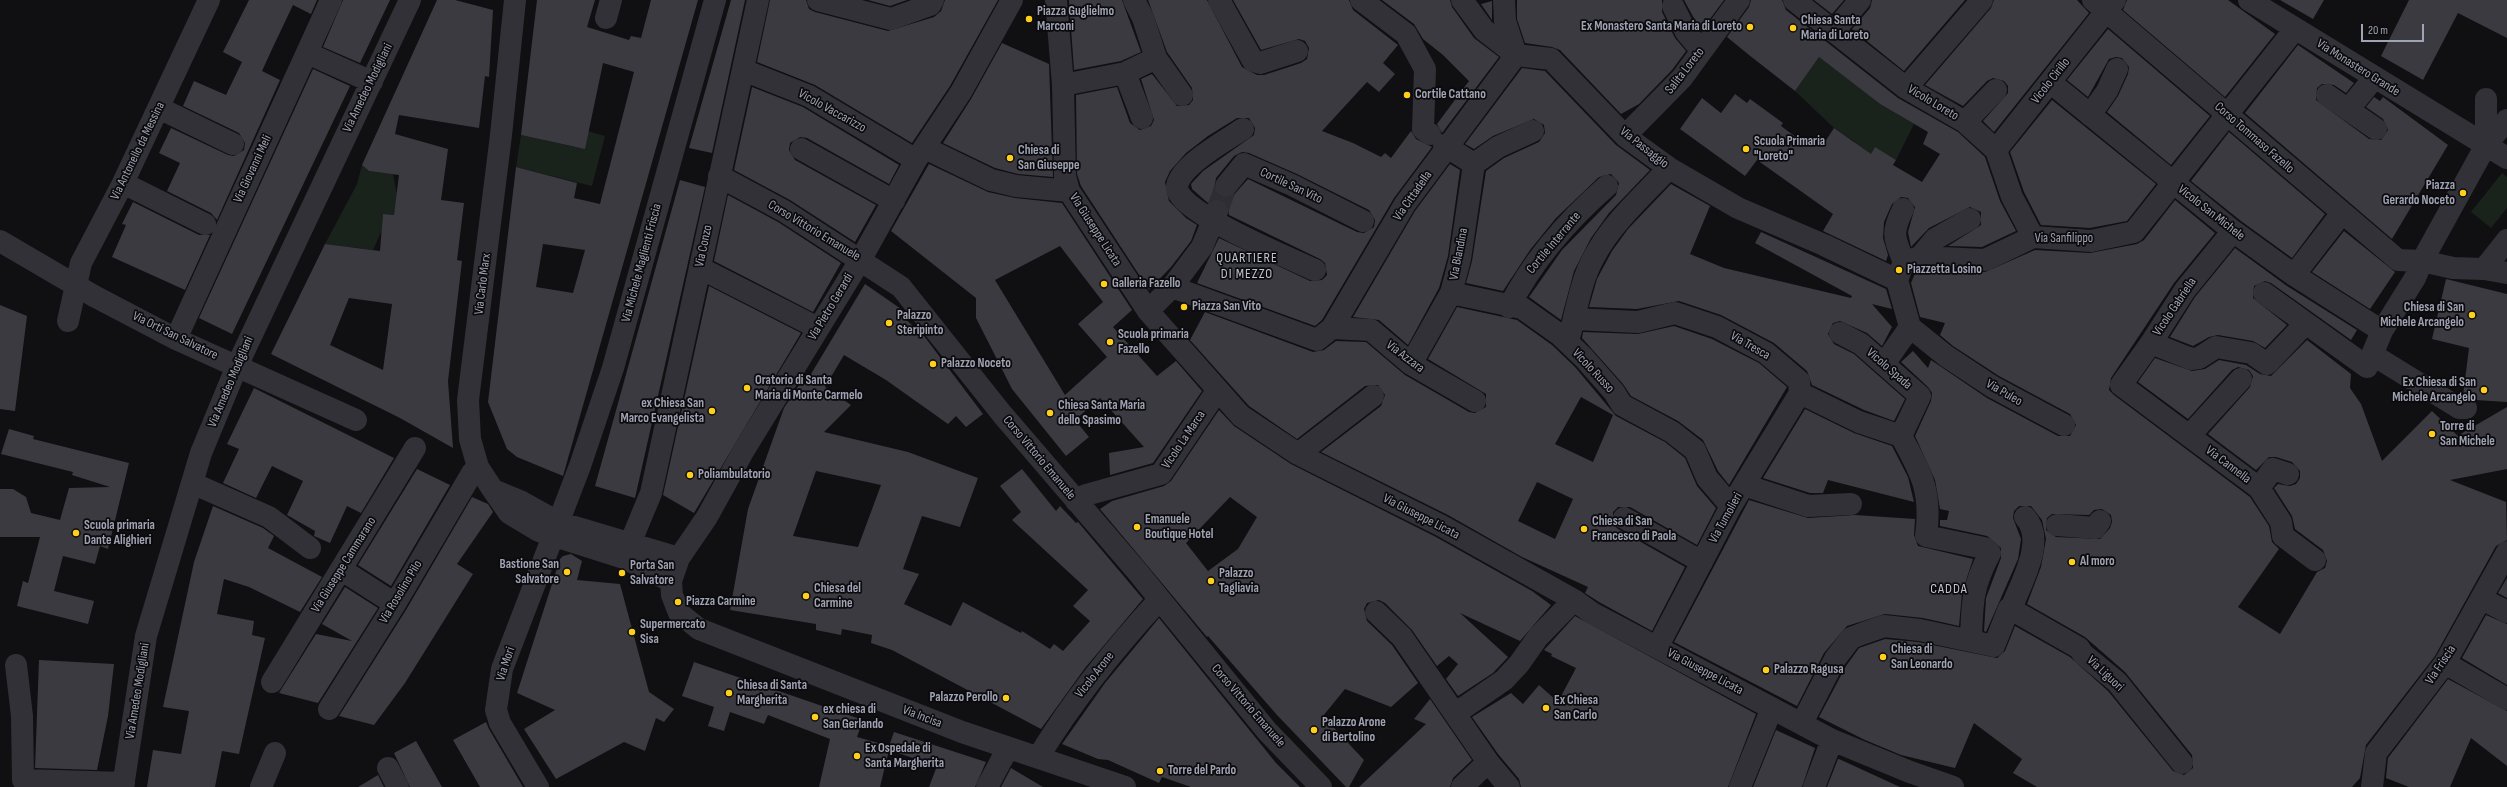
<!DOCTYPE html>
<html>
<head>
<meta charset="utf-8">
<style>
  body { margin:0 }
  #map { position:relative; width:2507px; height:787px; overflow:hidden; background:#101012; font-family:"Sofia Sans Condensed",sans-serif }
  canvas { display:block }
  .scale { position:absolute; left:2361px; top:24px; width:63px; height:18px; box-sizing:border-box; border:2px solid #a0a3b4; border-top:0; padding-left:5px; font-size:12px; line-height:14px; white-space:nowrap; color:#a0a3b4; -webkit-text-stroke:3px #0b0b0d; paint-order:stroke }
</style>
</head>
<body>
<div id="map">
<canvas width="2507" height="787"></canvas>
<div class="scale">20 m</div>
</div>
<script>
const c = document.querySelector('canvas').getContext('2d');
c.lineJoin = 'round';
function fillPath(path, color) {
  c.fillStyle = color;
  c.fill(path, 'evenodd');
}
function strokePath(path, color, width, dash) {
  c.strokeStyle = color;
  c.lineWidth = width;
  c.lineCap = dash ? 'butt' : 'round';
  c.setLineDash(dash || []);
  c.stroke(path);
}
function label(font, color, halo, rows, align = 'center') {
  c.font = font + ' "Sofia Sans Condensed",sans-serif';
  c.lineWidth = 3.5;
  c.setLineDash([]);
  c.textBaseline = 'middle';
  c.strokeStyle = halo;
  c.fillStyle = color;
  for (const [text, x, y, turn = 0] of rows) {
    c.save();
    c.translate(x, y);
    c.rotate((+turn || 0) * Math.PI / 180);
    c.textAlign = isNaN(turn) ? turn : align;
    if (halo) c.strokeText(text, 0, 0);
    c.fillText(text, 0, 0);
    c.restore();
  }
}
const green = new Path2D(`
  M1819,57L1880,104L1914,124L1896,160L1875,148L1861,171L1843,160L1855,142L1834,128L1795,91Z
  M584,130L605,136L592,186L516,167L521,135L575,147Z
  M362,165L369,171L393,174L397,195L394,215L383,214L382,230L373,250L325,244L357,184Z
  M2502,173L2507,177V208L2491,228L2471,212Z`);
const building = new Path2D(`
  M249,0H317L311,14L293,5L273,47L262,71L280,80L217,220L211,213L167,191L180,163L159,153L171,128L228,155L234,156L244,150L245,143L239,133L183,106L194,81L226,95L242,62L223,52Z
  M343,0H390L360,63L323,47Z
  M437,0H455L493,10L489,77L485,76L479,128L399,115L395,134L448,149L441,200L464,203L457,260L462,261L448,381L453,448L400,418L271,354L325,244L380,251L383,214L394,215L399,175L369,171L362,165ZM349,298L392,304L383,370L330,345Z
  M537,0H595L587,27L629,40L631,36L641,38L651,0H698L563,476L517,457L507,449L488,402L516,167L577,183L574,198L600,204L634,72L603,63L585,149L521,135ZM543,244L585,250L573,293L536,287Z
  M731,0H745L712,153L689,148Z
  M770,0H806L809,9L815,12L888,31L934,17L941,11L945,0H998L950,86L912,143L815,85L757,62Z
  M868,0H907L890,6Z
  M1069,0H1122L1141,52L1121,61L1074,70Z
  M1148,0H1207L1242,67L1257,75H1264L1301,63L1307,59L1309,48L1305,41L1299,39L1261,50L1233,0H1349L1353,10L1398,45L1383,63L1395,74L1379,92L1367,82L1322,131L1353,143L1381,157L1385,153L1391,158L1411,131L1416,139L1432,147L1394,198L1322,320L1315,326L1197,283L1219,238L1310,281L1322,280L1327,275L1325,263L1320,259L1229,215L1227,204L1222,200L1215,199L1208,203L1192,189L1191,184L1203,171L1254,135L1255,128L1249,118H1237L1208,136L1186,153L1170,171L1165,182L1169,201L1186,218L1197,225L1191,241L1171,267L1149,290L1081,186L1077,174L1076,95L1117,87L1130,123L1140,130L1151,126L1154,120L1141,79L1152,74L1177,106L1189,105L1193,100L1192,88L1167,52ZM1242,152L1249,153L1297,174L1369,210L1375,220L1374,227L1364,233L1357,232L1248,179L1231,198L1218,196L1214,190L1216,178L1234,156Z
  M1382,0H1450L1452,7L1474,38L1499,57L1442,133L1437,124L1469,81L1443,55L1423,39L1414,24Z
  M1517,0H1662V12L1675,38L1686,51L1672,70L1639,104L1621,114L1560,50L1552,47L1525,43L1517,19Z
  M1684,0H1724L1701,31Z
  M1751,0H1782L1786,10L1898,98L1958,132L1985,157L2000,201L2016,231L1982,247L1948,246L1981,225V212L1970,207L1929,228L1911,247L1908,232L1915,207L1908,198L1901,197L1892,204L1884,222L1883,238L1888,255L1886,261L1823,231L1833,214L1757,160L1745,176L1680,129L1702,98L1721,113L1735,94L1747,103L1750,99L1783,123L1781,126L1808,146L1814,138L1823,145L1834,128L1871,154L1875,147L1896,160L1893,165L1922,182L1940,154L1923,144L1928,132L1880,104L1819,57L1795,91L1749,55L1727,37L1749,7Z
  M1814,0H1844L1832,14Z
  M1872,0H1965L1904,71L1852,29L1870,8Z
  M1994,0H2077L2089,13L1994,132L1983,121L2008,93V86L2004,81L1993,78L1987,81L1963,106L1925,85L1991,8Z
  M2127,0H2228L2275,34L2225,97L2123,10Z
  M2280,0H2324L2313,19Z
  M2409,0H2507V38L2458,13L2423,80L2381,56Z
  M1492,1V20L1481,4Z
  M2108,29L2210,116L2171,165L2107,112L2118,96L2128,74L2129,67L2122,58L2116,57L2109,59L2088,97L2067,80Z
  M1002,43L1049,64L1053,177L1018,174L995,168L943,143L971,99Z
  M2298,45L2354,83L2346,93L2334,85L2322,84L2317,88L2316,100L2369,139L2381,140L2388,130L2383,119L2366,107L2374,97L2380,101L2383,97L2448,145L2392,239L2245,113Z
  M1522,68L1545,71L1616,145L1650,170L1609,213L1591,238L1574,271L1561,320L1529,297L1562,250L1616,195L1619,183L1611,174L1599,177L1556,218L1530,250L1503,291L1466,283L1472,261L1486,171L1504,158L1539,142L1545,133L1544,125L1534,119L1493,136L1474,149L1465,144Z
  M313,69L350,86L232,334L199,318Z
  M752,87L803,107L899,165L889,184L807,138L800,137L790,143L789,150L795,160L876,205L855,242L790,200L734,170Z
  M2052,100L2156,184L2127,221L2090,228L2041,225L2024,192L2010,152Z
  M2229,132L2325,214L2292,258L2241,221L2191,181Z
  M929,164L988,192L1015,198L1062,203L1132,310L1113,327L1157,376L1176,361L1202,391L1153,463L1110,475L1109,453L1144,447L1100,398L1075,420L1089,437L1066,456L1012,389L976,318V298L891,231ZM1060,246L1103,302L1078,324L1107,357L1065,395L995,280Z
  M1450,164L1460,170L1448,256L1439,288L1408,345L1379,320L1353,317L1415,211Z
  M680,180L705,187L635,498L595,486Z
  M1671,184L1710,206L1690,254L1724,268L1851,298L1852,296L1755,243L1761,232L1886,289L1892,309L1872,304L1892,327L1882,346L1867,333L1840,321L1833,323L1828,334L1834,344L1854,354L1905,399L1894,421L1864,410L1812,385L1807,371L1774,343L1721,315L1679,301L1637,309L1589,307L1597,279L1612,251L1628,229Z
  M728,195L778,222L841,263L813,312L714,261Z
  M2175,200L2215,233L2174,283L2111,378L2109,390L2114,395L2250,497L2269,526L2272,542L2279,549L2238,607L2280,634L2317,572L2325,568L2327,561L2323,550L2295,529L2292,516L2274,488L2278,484L2290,486L2296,484L2300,478V471L2292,462L2276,457H2269L2256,470L2208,434L2250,387L2253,376L2249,370L2238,367L2232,370L2188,419L2138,382L2155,358L2192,371L2205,369L2219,360L2246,365L2260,374L2271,376L2307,340L2351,374L2350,388L2361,404L2382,461L2432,411L2459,437V435L2507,407V469L2450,480L2506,502L2507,540L2496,546L2435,656L2366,745L2360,778L2352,787H2037L2013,773L2022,759L1974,723L1955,768L1901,755L1865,740L1819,717L1846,666L1859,648L1885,639L1918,642L1997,658L2005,651L2015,626L2070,657L2108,691L2173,771L2184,775L2193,768L2192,755L2125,672L2085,637L2027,604L2041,567L2046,539L2042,520L2031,506H2019L2014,511L2013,518L2021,539L2018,559L1986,632L1984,631L1986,598L2001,558V548L1987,536L1940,526V520H1947L1949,511L1940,509L1935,480L1915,436L1931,401L1932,393L1928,387L1901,362L1913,351L1928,368L1931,360L1987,398L2058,436H2070L2076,425L2070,414L1999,376L1953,346L1940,335L1945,323L1920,317L1911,283L1916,271L1922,270L1985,272L2035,250L2090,253L2137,244L2144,240ZM2102,509L2111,515L2112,522L2110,528L2100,539L2056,537L2046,530L2047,518L2052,514L2089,515L2094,510Z
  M133,202L199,235H210L185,290L112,257L126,225L122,224Z
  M2344,231L2395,272L2370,309L2312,272Z
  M2235,248L2287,286L2357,330L2351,340L2271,283L2265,281L2254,286L2253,298L2287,325L2265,348L2253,341L2218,335L2209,337L2193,346L2170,337L2195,297Z
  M2446,279L2507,294V402L2475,400L2463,396L2469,348L2432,339Z
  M865,284L904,311L906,313L903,317L924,336L983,414L966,427L956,416L948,424L886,380L844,355L825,387L851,405L824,432L908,452L978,478L960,527L922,516L903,569L919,574L904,604L951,626L963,602L1021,633L1022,631L1050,649L1054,644L1063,651L1090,621L1073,606L1088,590L1012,520L1021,512L1000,486L1022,469L1056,511L1060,506L1076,523L1078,522L1143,599L1085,668L1041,729L892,650L871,643L872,635L842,629L841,635L816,630V624L730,610L748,509L784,408L801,382L805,384ZM816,471L881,485L858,547L793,536Z
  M709,286L801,333L694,513L663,495Z
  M0,305L27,316L15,411L0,409Z
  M1457,307L1517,320L1552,345L1575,367L1616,416L1665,442L1685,458L1697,486L1716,508L1697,545L1630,507H1618L1613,512V524L1618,529L1685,567L1652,631L1599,602L1585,593L1588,587L1522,557L1448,515L1321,452L1381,406L1385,395L1378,385L1365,386L1297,439L1249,406L1190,340L1205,312L1313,352L1324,350L1336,341L1366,342L1405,375L1469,412L1475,413L1486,407V394L1428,359ZM1581,397L1613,415L1593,462L1555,444ZM1537,482L1573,499L1555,539L1518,521Z
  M1674,326L1712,339L1759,363L1787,387L1729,485L1718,471L1703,440L1678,421L1631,396L1623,384L1582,338L1583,332L1638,334Z
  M254,388L394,458L361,513L347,506L330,543L314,536L315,531L287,515L303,481L272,466L256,498L223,483L239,449L227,444Z
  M1805,409L1854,433L1892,446L1908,477L1914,502L1828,480L1823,493H1810L1763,478Z
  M1219,410L1234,426L1291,464L1436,537L1532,591L1551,605L1520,641L1460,613L1508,657L1493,673L1458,696L1446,679L1458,664L1449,656L1437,666L1412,630L1385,603L1379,600L1367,603L1364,609L1367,621L1392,645L1418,683L1391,707L1345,689L1323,716L1364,760L1349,787H1346L1277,715L1208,636L1207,637L1100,509L1112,501L1164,486L1171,481ZM1230,497L1257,517L1238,549L1208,571L1186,543Z
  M9,429L34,436L33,439L129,463L108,549L100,546L95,564L63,556L54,591L94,601L88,624L17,606L23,581L28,583L40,537H0V489H13L26,497L31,513L60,520L69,488L110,487L72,475L73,472L1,454Z
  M417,469L450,485L391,586L358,565Z
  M472,497L488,504L493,512L457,564L473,574L405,683L374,725L339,716L406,610Z
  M1749,500L1808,518L1855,515L1915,519L1914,535L1918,546L1973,559L1962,593L1959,626L1923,618L1885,614L1847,626L1824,653L1797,706L1674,642Z
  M213,506L263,528L274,536L268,548L322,577L300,612L249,587L224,579L217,614L254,621L252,635L265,638L239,754L222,751L215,787H147L153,750L181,754L189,711L163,707L194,562Z
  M571,554L582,561L577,580L620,584L649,692L674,709L664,722L656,718L645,751L624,742L556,779L524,729L555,710L517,693L560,559L563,556Z
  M2507,578V598L2498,593Z
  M345,587L378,608L318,703L279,693L316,634L352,641L322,624Z
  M2486,615L2507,624V685L2462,658Z
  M1575,616L1756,714L1728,787H1521L1519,779L1498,754L1472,717L1511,693L1523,704L1539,685L1558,702L1576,668L1551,656L1552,654L1544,650Z
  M1159,618L1276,763L1300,787H1191L1162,777L1159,783L1108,760L1098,759L1062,744L1105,683Z
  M39,660L114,664L108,716L97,770L35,768Z
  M694,662L863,720L857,737L889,746L894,732L986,762L975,787H929L937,766L889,750L880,787H819L830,739L768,715L764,724L730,712L724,731L708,726L714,707L682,696Z
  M2448,679L2507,711V766L2471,738L2450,787H2409L2386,778L2388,758Z
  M1430,699L1472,760L1453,778L1450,787H1359L1426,724L1414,719Z
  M486,722L489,729L523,787H480L453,740Z
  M1776,730L1815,748L1802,787H1753Z
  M416,741L442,787H410L394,753Z
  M1838,759H1839L1900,787H1827Z
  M1011,768L1043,787H1001Z
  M378,775L384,787H358Z`);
const minorTunnel = new Path2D(`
  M1217,211L1226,186`);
const minor = new Path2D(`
  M515,0L501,135L468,400L470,439L478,467L493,490L522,502L558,522L679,558
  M818,0L891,19L930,5L933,0
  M1012,0L961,92L916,160L861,259L744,450L707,517L679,558L671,581L672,595L679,613L699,629L962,732L1125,787
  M1056,0L1063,85L1065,176L1069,191L1148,311L1241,416L1298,454L1442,526L1574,600L1592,613L1832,740L1910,772L1953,787
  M1134,0L1143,18L1156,58L1182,95
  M1219,0L1253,61L1260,63L1297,51
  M1361,0L1406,34L1425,69L1423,129L1430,134
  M1462,0L1484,30L1516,55
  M1504,0L1505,21L1516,55
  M1794,0L1906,88L1965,122L1996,150L2012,197L2033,237
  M2093,0L2398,260L2422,261L2453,268L2484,269L2507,240
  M2249,0L2507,158
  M1673,6L1686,32L1701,50
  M606,18L611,0
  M1835,30L1860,0
  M307,53L372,82
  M1516,55L1551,59L1625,136L1669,168L1738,208L1824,245L1897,280
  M743,70L809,96L916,160
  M1125,73L1142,118
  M2050,82L2233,231L2294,275L2382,331
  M1063,85L1125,73L1156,58
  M1906,88L1982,0
  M2327,95L2376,129
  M2486,99V145
  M159,108L233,144
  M2348,110L2374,78
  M2090,115L2107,91L2117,69
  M1965,122L1996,90
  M1243,129C1225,141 1181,165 1177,186C1173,211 1294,260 1315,270
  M1625,136L1682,78L1739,0
  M925,148L991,180L1016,186L1069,191
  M801,149L894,201
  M1996,150L2115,0
  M1474,164L1498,147L1533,131
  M719,176L784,211L901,287L1002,414L1136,570L1267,731L1321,787
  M123,183L205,224
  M1226,186L1244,164L1292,185L1363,221
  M1903,209C1891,234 1894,237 1904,262
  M2233,231L2185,290L2151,343L2121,385L2259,488L2281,522L2283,536L2315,560
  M1920,257L1935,239L1970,219
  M700,268L818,328
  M2484,269L2507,273
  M2294,275L2342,213
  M1172,287L1202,247L1217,211
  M1451,293L1522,308L1560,335L1584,358L1614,392L1622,405L1672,432L1695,450L1707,478L1731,506
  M2264,293L2367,367L2382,331L2415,278L2422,261L2486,145L2507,120
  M94,296L176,339L356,420
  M1509,307C1533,260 1568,220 1607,186
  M1148,311L1172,287L1317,340L1332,328L1405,204L1516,55
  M1574,319L1638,322L1675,313L1717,327L1766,353L1799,381L1800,393
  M68,321L81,263L123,183L209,0
  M1332,328L1371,330L1411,364L1475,401
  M1840,333L1861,344L1920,396L1901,436
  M1570,334C1577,308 1581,280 1594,257C1612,223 1643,196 1669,168
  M176,339L331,0
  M2151,343L2191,359L2199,358L2216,347L2251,353L2267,364L2305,324
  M2373,355L2459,408H2466
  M1411,364L1451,293L1460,259L1474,164L1444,145
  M1884,364L1910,327
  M1800,393L1859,422L1901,436
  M2064,425L1993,387L1946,356L1910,327L1897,280L1904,262L1920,257L1985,260L2033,237L2091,241L2134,232L2295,29
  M2190,435L2241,379
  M1901,436C1922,474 1932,492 1926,536L1984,548L1990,553C1972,587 1972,603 1971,641
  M1298,454L1373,396
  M192,483L269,517L310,548
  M1744,485L1808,506L1851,504
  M2259,488L2273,469L2288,474
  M493,490L509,513L539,531L624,558L671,581
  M1076,501L1086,495L1161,474L1217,391
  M1624,518L1702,562
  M2057,525L2095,528L2100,521
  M624,558L651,493L758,0
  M342,570L395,604
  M2482,599L2507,612
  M2011,609C2020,584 2047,541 2025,517
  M1376,612L1402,637L1488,762L1509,787
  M1658,646L1731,506L1800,393
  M2445,663L2507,699
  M16,665L22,716L23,780L124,783
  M272,682L415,448
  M329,709L395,604L472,473L478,467
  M1456,713L1504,680L1519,664L1538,637L1574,600
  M1802,723L1835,659L1851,638L1864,633L1884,626L1920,630L1994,646L2009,608L2079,648L2083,654L2117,682L2182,763
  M1039,756C1073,700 1114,649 1159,600
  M388,768L398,787
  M123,787L146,636L201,453L237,366L410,0
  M261,787L275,753
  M538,787L500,723L496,710L502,669L580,466L613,368L715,0
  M987,787L1008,748
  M1462,787L1488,762
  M1740,787L1772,708
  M1814,787L1832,740
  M2372,787L2376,753L2445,663L2507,552`);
const minorBridge = new Path2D(`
  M0,241L94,296`);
const markers = [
  [1029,19,4,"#ffd01b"],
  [1750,27,4,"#ffd01b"],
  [1793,28,4,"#ffd01b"],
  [1407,95,4,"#ffd01b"],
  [1746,149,4,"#ffd01b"],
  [1010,158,4,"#ffd01b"],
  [2463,193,4,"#ffd01b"],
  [1899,270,4,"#ffd01b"],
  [1104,284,4,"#ffd01b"],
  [1184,307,4,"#ffd01b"],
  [2472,315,4,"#ffd01b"],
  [889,323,4,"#ffd01b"],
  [1110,342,4,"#ffd01b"],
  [933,364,4,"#ffd01b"],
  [747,388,4,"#ffd01b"],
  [2484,390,4,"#ffd01b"],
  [712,411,4,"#ffd01b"],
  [1050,413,4,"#ffd01b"],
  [2432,434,4,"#ffd01b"],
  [690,475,4,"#ffd01b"],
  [1137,527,4,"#ffd01b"],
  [1584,529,4,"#ffd01b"],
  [76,533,4,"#ffd01b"],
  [2072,562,4,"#ffd01b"],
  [567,572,4,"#ffd01b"],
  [622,573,4,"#ffd01b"],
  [1211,581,4,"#ffd01b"],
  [806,596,4,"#ffd01b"],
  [678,602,4,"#ffd01b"],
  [632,632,4,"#ffd01b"],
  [1883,657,4,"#ffd01b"],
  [1766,670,4,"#ffd01b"],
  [729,693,4,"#ffd01b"],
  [1006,698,4,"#ffd01b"],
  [1546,708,4,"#ffd01b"],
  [815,717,4,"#ffd01b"],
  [1314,730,4,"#ffd01b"],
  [857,756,4,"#ffd01b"],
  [1160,771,4,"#ffd01b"]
];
const poiNames = [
  ["Piazza Guglielmo",1037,12],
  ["Marconi",1037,27],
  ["Chiesa Santa",1801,21],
  ["Maria di Loreto",1801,36],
  ["Ex Monastero Santa Maria di Loreto",1742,27,"right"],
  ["Cortile Cattano",1415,95],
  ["Scuola Primaria",1754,142],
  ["\"Loreto\"",1754,157],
  ["Chiesa di",1018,151],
  ["San Giuseppe",1018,166],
  ["Piazza",2455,186,"right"],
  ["Gerardo Noceto",2455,201,"right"],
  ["Piazzetta Losino",1907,270],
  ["Galleria Fazello",1112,284],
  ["Piazza San Vito",1192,307],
  ["Chiesa di San",2464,308,"right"],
  ["Michele Arcangelo",2464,323,"right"],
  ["Palazzo",897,316],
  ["Steripinto",897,331],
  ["Scuola primaria",1118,335],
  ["Fazello",1118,350],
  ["Palazzo Noceto",941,364],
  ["Oratorio di Santa",755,381],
  ["Maria di Monte Carmelo",755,396],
  ["Ex Chiesa di San",2476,383,"right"],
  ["Michele Arcangelo",2476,398,"right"],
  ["ex Chiesa San",704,404,"right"],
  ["Marco Evangelista",704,419,"right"],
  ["Chiesa Santa Maria",1058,406],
  ["dello Spasimo",1058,421],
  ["Torre di",2440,427],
  ["San Michele",2440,442],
  ["Poliambulatorio",698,475],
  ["Emanuele",1145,520],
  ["Boutique Hotel",1145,535],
  ["Chiesa di San",1592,522],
  ["Francesco di Paola",1592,537],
  ["Scuola primaria",84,526],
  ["Dante Alighieri",84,541],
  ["Al moro",2080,562],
  ["Bastione San",559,565,"right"],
  ["Salvatore",559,580,"right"],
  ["Porta San",630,566],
  ["Salvatore",630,581],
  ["Palazzo",1219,574],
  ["Tagliavia",1219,589],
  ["Chiesa del",814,589],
  ["Carmine",814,604],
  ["Piazza Carmine",686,602],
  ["Supermercato",640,625],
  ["Sisa",640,640],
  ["Chiesa di",1891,650],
  ["San Leonardo",1891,665],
  ["Palazzo Ragusa",1774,670],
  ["Chiesa di Santa",737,686],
  ["Margherita",737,701],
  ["Palazzo Perollo",998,698,"right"],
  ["Ex Chiesa",1554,701],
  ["San Carlo",1554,716],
  ["ex chiesa di",823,710],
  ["San Gerlando",823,725],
  ["Palazzo Arone",1322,723],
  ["di Bertolino",1322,738],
  ["Ex Ospedale di",865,749],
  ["Santa Margherita",865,764],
  ["Torre del Pardo",1168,771]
];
const streetNames = [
  ["Via Monastero Grande",2358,68,32],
  ["Salita Loreto",1685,71,-52],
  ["Vicolo Cirillo",2051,81,-52],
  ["Via Amedeo Modigliani",368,88,-64],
  ["Vicolo Loreto",1933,103,31],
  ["Vicolo Vaccarizzo",832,111,29],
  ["Corso Tommaso Fazello",2254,138,41],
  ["Via Passaggio",1644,148,38],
  ["Via Antonello da Messina",138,151,-64],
  ["Via Giovanni Meli",253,169,-65],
  ["Cortile San Vito",1291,186,25],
  ["Via Cittadella",1413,196,-55],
  ["Vicolo San Michele",2211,213,38],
  ["Via Giuseppe Licata",1095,230,57],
  ["Corso Vittorio Emanuele",814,231,31],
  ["Via Sanfilippo",2064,239],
  ["Cortile Interrante",1554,243,-50],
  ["Via Conzo",704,246,-78],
  ["Via Blandina",1459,254,-79],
  ["Via Michele Maglienti Friscia",642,263,-75],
  ["Via Carlo Marx",483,284,-83],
  ["Via Pietro Gerardi",831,307,-59],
  ["Vicolo Gabriella",2175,307,-56],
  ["Via Orti San Salvatore",175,336,26],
  ["Via Tresca",1750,346,30],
  ["Via Azzara",1405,357,37],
  ["Vicolo Spada",1889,369,41],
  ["Vicolo Russo",1593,371,47],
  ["Via Amedeo Modigliani",231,382,-67],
  ["Via Puleo",2004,393,30],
  ["Vicolo La Marca",1184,440,-56],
  ["Corso Vittorio Emanuele",1039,458,50],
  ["Via Cannella",2228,465,37],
  ["Via Giuseppe Licata",1421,517,27],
  ["Via Tumolieri",1726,518,-61],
  ["Via Giuseppe Cammarano",344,565,-58],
  ["Via Rosolino Pilo",401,592,-59],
  ["Via Mori",506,664,-72],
  ["Via Friscia",2441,665,-56],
  ["Via Giuseppe Licata",1705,672,28],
  ["Via Liguori",2105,674,43],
  ["Vicolo Arone",1095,675,-52],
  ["Via Amedeo Modigliani",138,691,-81],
  ["Corso Vittorio Emanuele",1248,706,49],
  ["Via Incisa",922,717,21]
];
const neighbourhoodNames = [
  ["QUARTIERE",1247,258],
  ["DI MEZZO",1247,274],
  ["CADDA",1949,589]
];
fillPath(green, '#1a221c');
fillPath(building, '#3a3a40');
strokePath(minorTunnel, '#2d2d32', 22, [22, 11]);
strokePath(minor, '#313137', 22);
strokePath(minorBridge, '#313137', 22);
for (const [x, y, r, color] of markers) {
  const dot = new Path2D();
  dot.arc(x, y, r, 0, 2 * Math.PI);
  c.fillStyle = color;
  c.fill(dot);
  strokePath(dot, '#0b0b0d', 1.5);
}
label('bold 13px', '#a0a3b4', '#0b0b0d', poiNames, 'left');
label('13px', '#a0a3b4', '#0b0b0d', streetNames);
c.letterSpacing = '1px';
label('14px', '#c1c3d0', '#0b0b0d', neighbourhoodNames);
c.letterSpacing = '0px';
</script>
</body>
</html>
